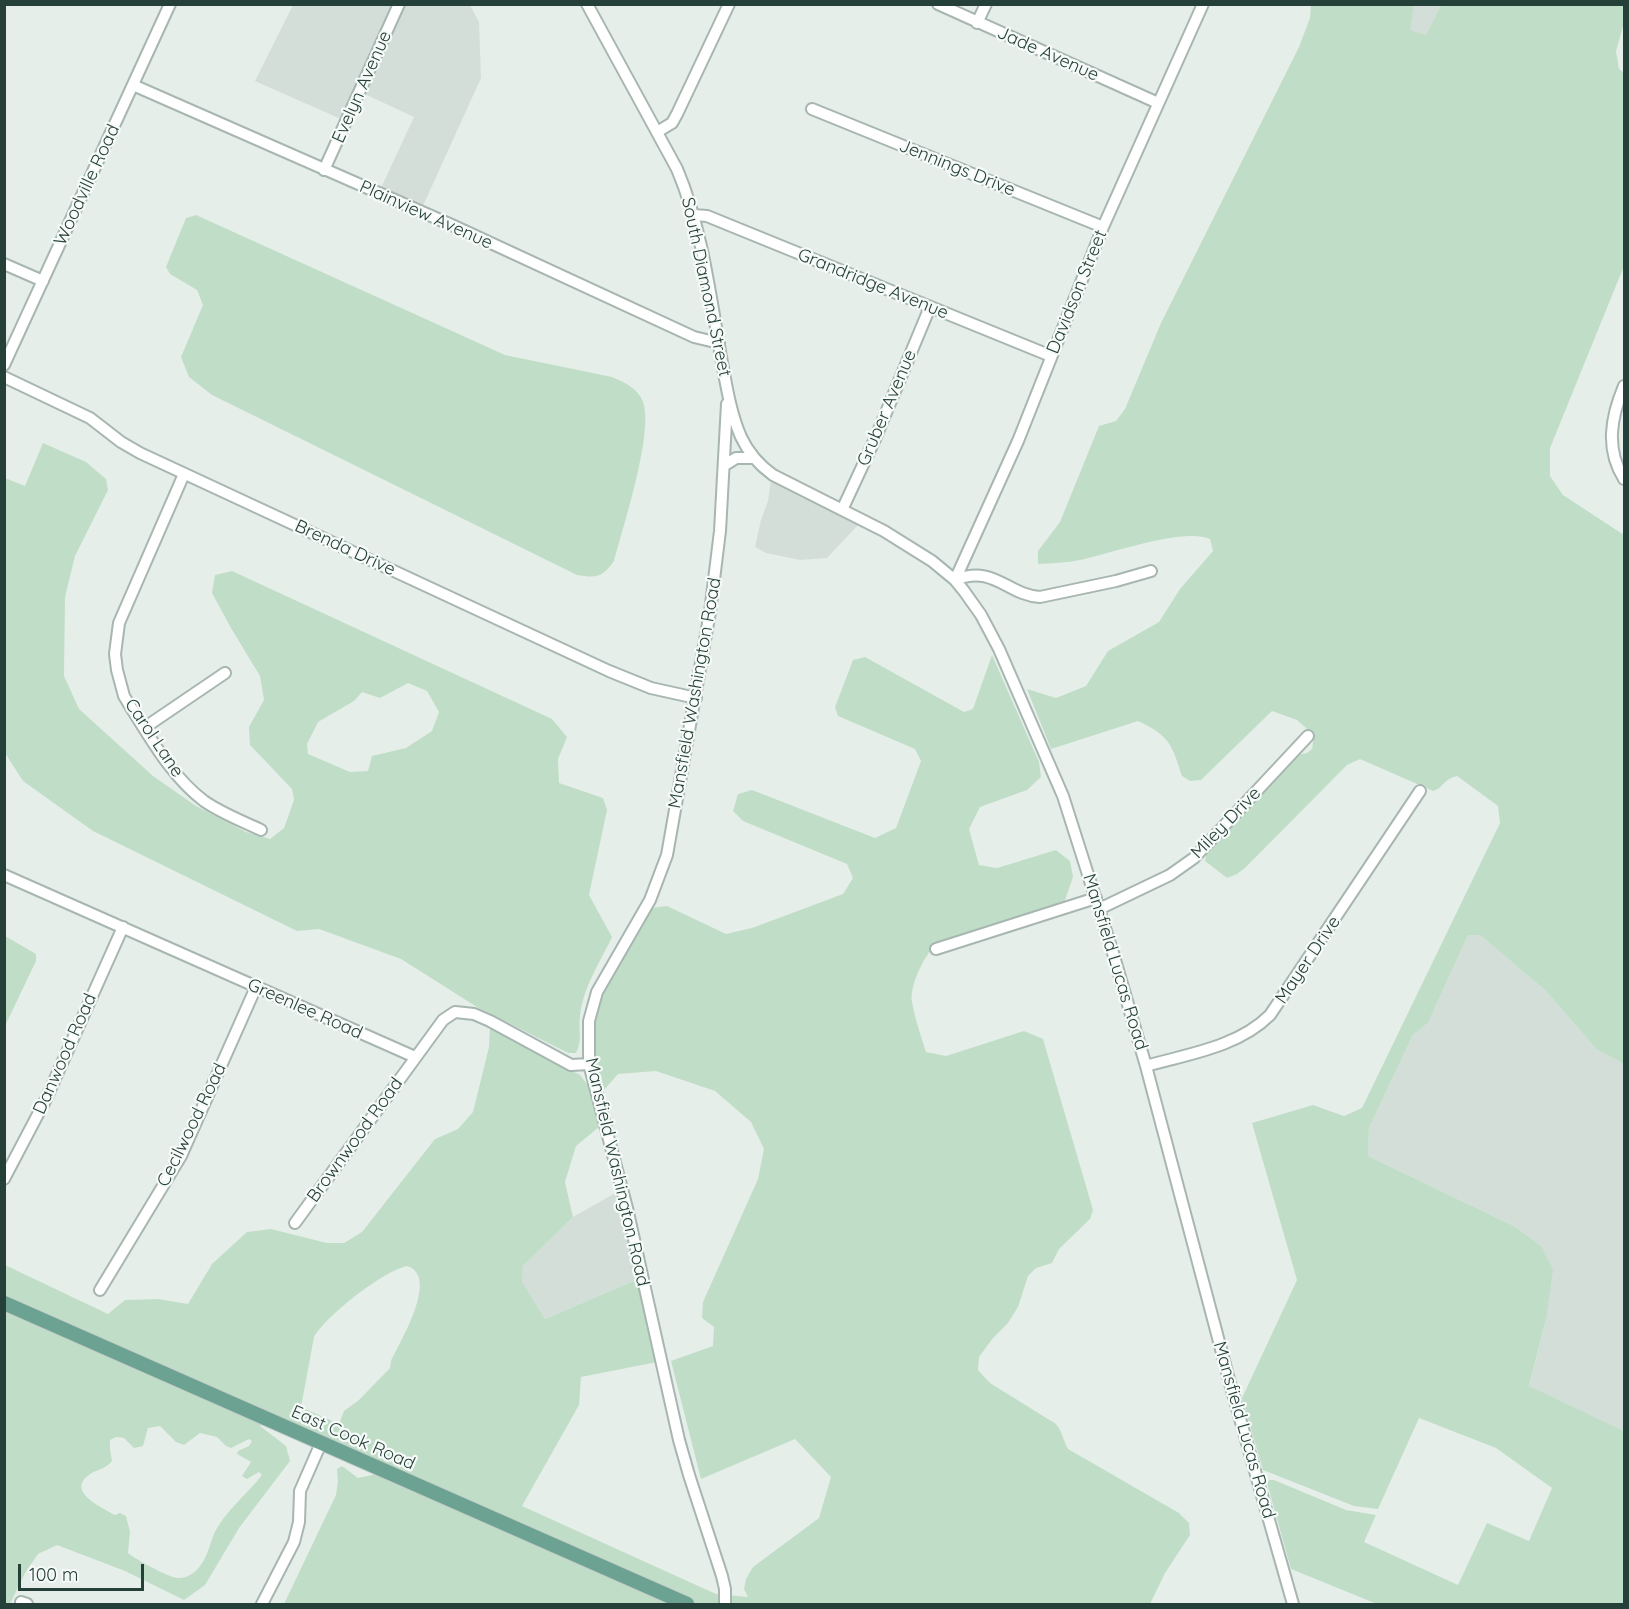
<!DOCTYPE html>
<html>
<head>
<meta charset="utf-8">
<style>
  body { margin:0 }
  #map { position:relative; width:1629px; height:1609px; overflow:hidden; background:#e6eeea; font-family:Quicksand,sans-serif }
  canvas { display:block }
  .frame { position:absolute; inset:0; border:6px solid #254038; pointer-events:none }
  .scale { position:absolute; left:18px; top:1564px; width:126px; height:27px; box-sizing:border-box; border:3px solid #254038; border-top:0; padding-left:8px; font-size:18px; line-height:21px; white-space:nowrap; color:#254038; -webkit-text-stroke:4px #f6faf8; paint-order:stroke }
</style>
</head>
<body>
<div id="map">
<canvas width="1629" height="1609"></canvas>
<div class="frame"></div>
<div class="scale">100 m</div>
</div>
<script>
const c = document.querySelector('canvas').getContext('2d');
c.lineJoin = 'round';
function fillPath(path, color) {
  c.fillStyle = color;
  c.fill(path, 'evenodd');
}
function strokePath(path, color, width, dash) {
  c.strokeStyle = color;
  c.lineWidth = width;
  c.lineCap = dash ? 'butt' : 'round';
  c.setLineDash(dash || []);
  c.stroke(path);
}
function label(font, color, halo, rows, align = 'center') {
  c.font = font + ' Quicksand,sans-serif';
  c.lineWidth = 4.5;
  c.setLineDash([]);
  c.textBaseline = 'middle';
  c.strokeStyle = halo;
  c.fillStyle = color;
  for (const [text, x, y, turn = 0] of rows) {
    c.save();
    c.translate(x, y);
    c.rotate((+turn || 0) * Math.PI / 180);
    c.textAlign = isNaN(turn) ? turn : align;
    if (halo) c.strokeText(text, 0, 0);
    c.fillText(text, 0, 0);
    c.restore();
  }
}
const built = new Path2D(`
  M293,5H470L479,22L481,78L422,208L380,190L414,117L356,90L343,120L255,81Z
  M1414,5H1441L1426,35L1409,30Z
  M771,480L860,523L827,558L800,560L766,553L755,547L761,520L768,501Z
  M1468,935H1480L1546,991L1596,1049L1624,1064V1431L1529,1387L1546,1319L1541,1246L1516,1227L1368,1156L1369,1128L1413,1035L1428,1023Z
  M619,1191L638,1279L545,1319L521,1282L523,1266L573,1217Z`);
const green = new Path2D(`
  M1311,5H1414L1410,30L1426,35L1441,5H1624V23L1616,51L1619,69L1624,73V266L1550,448V476L1563,495L1624,535V1064L1596,1049L1546,991L1480,935H1468L1428,1023L1413,1035L1369,1128L1368,1156L1516,1227L1541,1246L1553,1270L1546,1319L1529,1386L1624,1431V1604H1377L1291,1569L1267,1483L1269,1480H1274L1346,1510L1376,1515L1364,1542L1458,1585L1487,1523L1529,1541L1552,1488L1496,1448L1419,1418L1378,1509L1354,1506L1263,1470L1242,1398L1297,1280L1252,1123L1313,1105L1344,1116L1362,1108L1500,823L1498,806L1457,776C1443,779 1444,788 1433,791L1360,759L1347,765L1245,868L1237,874L1227,878L1205,861L1207,850L1297,755L1307,753L1312,749L1314,735L1297,720L1272,711L1201,780L1190,781L1182,776C1172,745 1170,736 1138,721L1051,749L1027,689L1056,698L1086,686L1108,651L1159,622L1180,589L1213,551L1210,539C1184,527 1109,554 1080,560C1066,563 1052,563 1038,564V551L1060,522L1099,426L1116,421L1125,409L1161,323L1299,47L1310,18Z
  M196,215L505,355L612,377C624,382 638,388 643,402C654,432 623,527 614,561C602,578 596,578 577,575L212,395L189,377L181,357L203,305L197,290L170,274L166,267L186,218Z
  M43,443L86,462L106,479L108,490L75,556L65,597L64,676L79,709L153,776L196,806L246,832L270,839L284,828L294,800L292,789L250,745L249,727L264,700L260,676L231,628L212,593L215,575L232,571L552,719L567,737L558,759L559,783L603,798L607,810L589,895L612,937C600,962 583,988 580,1016C578,1029 583,1040 576,1053H568L477,1007L401,959L319,929L297,931L93,831L23,781L5,753V478L25,486ZM408,683L427,691L439,712L432,731L406,748L372,756L368,771L350,772L308,754L307,744L318,722L354,701L362,692L380,698Z
  M992,655L1039,762L1041,777L1027,790L980,807L969,829L979,865L997,868L1056,850L1070,861L1073,877L1064,903L938,943C925,952 909,987 912,1002C915,1019 921,1036 926,1052L946,1056L1024,1031L1043,1039L1093,1210L1090,1219L1059,1249L1052,1263L1036,1268L1028,1276L1018,1307L1008,1323L993,1338L979,1357L978,1370L990,1383L1056,1424C1062,1431 1063,1440 1068,1449L1179,1513L1189,1523L1190,1535L1165,1573L1150,1604H698L5,1298V1265L108,1314L125,1300L158,1299L188,1304L212,1264L247,1232L271,1229L327,1243H344L362,1232L435,1139L458,1129L473,1112L489,1047L490,1028L580,1075L597,1097L599,1127L576,1146L565,1182L573,1217L523,1266L522,1282L545,1319L638,1279L657,1362L581,1377L579,1405L522,1506L716,1594L748,1597L744,1589L746,1579L753,1567L819,1518L831,1477L795,1439L701,1479L671,1361L713,1346L714,1327L702,1318L703,1302L758,1179L764,1149L751,1122L715,1091L656,1071L618,1074L603,1091L595,1067L592,1029L596,1004L629,945L652,908L667,906L726,934L752,928L843,894L853,878L847,864L743,821L733,811L738,794L752,790L875,838L896,828L921,761L915,749L838,716L835,707L853,660L865,657L964,712L973,709ZM407,1266C440,1276 400,1342 391,1361L390,1368L359,1400L344,1411L339,1424L301,1407L314,1337C326,1316 383,1271 407,1266Z
  M5,936L36,954V961L5,1026Z
  M4,1309L262,1423L260,1426L286,1446L290,1461L239,1528L205,1585L184,1600L125,1571L57,1545L38,1554L25,1573L10,1604H5ZM160,1426L176,1442L184,1445L200,1433L217,1437L226,1446L231,1448L249,1439L252,1441L249,1446L238,1451L237,1454L251,1462L242,1476L247,1479L259,1472L262,1475C248,1493 229,1508 217,1528C210,1540 209,1555 200,1566C195,1573 186,1579 177,1578C168,1577 135,1559 128,1553L130,1532L126,1516L120,1513L115,1515C101,1507 63,1490 92,1473C99,1469 107,1468 112,1461L110,1450V1440L116,1437L124,1438L134,1448L143,1446L148,1428Z
  M342,1466L358,1478L377,1474L673,1604H284L336,1495L338,1481L337,1469Z`);
const minor = new Path2D(`
  M587,4L677,169C702,228 710,294 721,357C726,383 730,412 741,437C748,452 759,465 773,475L884,531L932,561L955,580L964,591L981,615L999,649L1063,796L1113,953L1146,1066L1231,1387L1293,1604
  M938,4L1158,103
  M977,23L986,4
  M133,85L454,226L694,337L719,343
  M812,109L1103,227
  M657,132L672,123L677,114L729,4
  M324,170L399,4
  M694,215L707,216L1051,356
  M4,264L43,281
  M4,365L170,4
  M4,377L90,418L121,442L140,453L609,671L651,688L696,698
  M1624,386C1611,417 1605,449 1624,479
  M725,465L736,458H754
  M184,474L119,623L115,654L117,670L124,696L130,706C151,739 172,777 204,801C221,813 242,821 261,830
  M842,510L875,439L930,307
  M955,580L1018,441L1103,227L1203,4
  M955,580C994,564 1007,595 1040,597L1116,581L1151,571
  M144,728L225,673
  M4,875L415,1057
  M1099,909L1170,875L1194,858L1308,736
  M936,949L1096,898
  M1146,1066C1188,1054 1238,1047 1270,1015L1420,791
  M4,1179L46,1099L123,927
  M295,1223L443,1020L455,1012L474,1014L490,1021L571,1065L589,1064
  M100,1290L181,1156L256,987
  M21,1602L27,1604
  M262,1604L294,1542L299,1522L300,1491L321,1443
  M725,1604V1589L722,1576L689,1475L679,1440L627,1208L589,1064V1021L597,992L650,900L667,855L710,612L720,531L727,404`);
const major = new Path2D(`
  M4,1303L687,1604`);
const streetNames = [
  ["Jade Avenue",1048,54,24],
  ["Evelyn Avenue",362,87,-66],
  ["Jennings Drive",957,168,22],
  ["Woodville Road",87,185,-65],
  ["Plainview Avenue",426,215,24],
  ["Grandridge Avenue",873,284,22],
  ["South Diamond Street",706,287,78],
  ["Davidson Street",1077,292,-68],
  ["Gruber Avenue",887,408,-67],
  ["Brenda Drive",345,548,25],
  ["Mansfield Washington Road",695,693,-80],
  ["Carol Lane",154,738,56],
  ["Miley Drive",1226,823,-46],
  ["Mayer Drive",1308,960,-56],
  ["Mansfield Lucas Road",1115,962,73],
  ["Greenlee Road",305,1009,24],
  ["Danwood Road",65,1054,-66],
  ["Cecilwood Road",192,1125,-64],
  ["Brownwood Road",355,1140,-54],
  ["Mansfield Washington Road",617,1172,77],
  ["Mansfield Lucas Road",1244,1430,74],
  ["East Cook Road",353,1438,24]
];
fillPath(built, '#d4ded9');
fillPath(green, '#c0dec7');
strokePath(minor, '#a8b6b1', 14);
strokePath(major, '#c2cac7', 16);
strokePath(minor, '#fff', 10);
strokePath(major, '#6ca292', 14);
label('18px', '#254038', '#f6faf8', streetNames);
</script>
</body>
</html>
